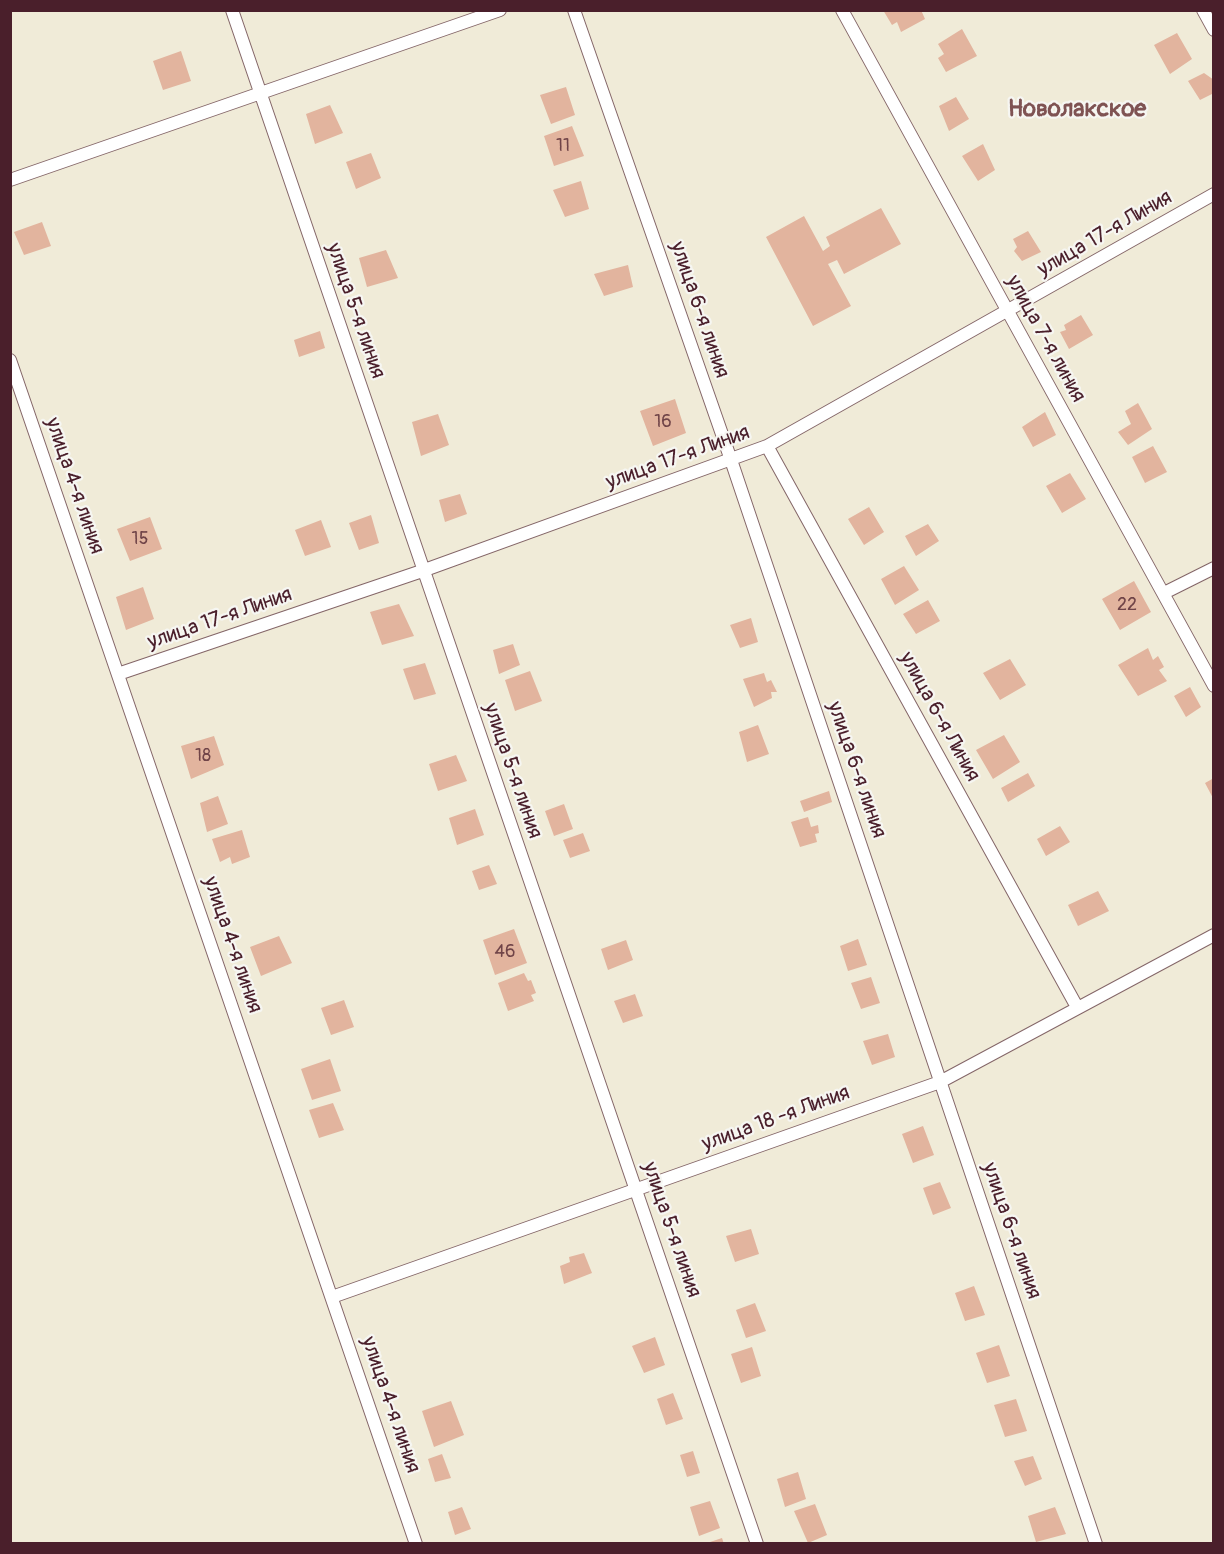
<!DOCTYPE html>
<html>
<head>
<meta charset="utf-8">
<style>
  body { margin:0 }
  #map { position:relative; width:1224px; height:1554px; overflow:hidden; background:#f0ebd8; font-family:Pangolin,sans-serif }
  canvas { display:block }
  .frame { position:absolute; inset:0; border:12px solid #4a1f2b; pointer-events:none }
</style>
</head>
<body>
<div id="map">
<canvas width="1224" height="1554"></canvas>
<div class="frame"></div>
</div>
<script>
const c = document.querySelector('canvas').getContext('2d');
c.lineJoin = 'round';
function fillPath(path, color) {
  c.fillStyle = color;
  c.fill(path, 'evenodd');
}
function strokePath(path, color, width, dash) {
  c.strokeStyle = color;
  c.lineWidth = width;
  c.lineCap = dash ? 'butt' : 'round';
  c.setLineDash(dash || []);
  c.stroke(path);
}
function label(font, color, halo, rows, align = 'center') {
  c.font = font + ' Pangolin,sans-serif';
  c.lineWidth = 4.5;
  c.setLineDash([]);
  c.textBaseline = 'middle';
  c.strokeStyle = halo;
  c.fillStyle = color;
  for (const [text, x, y, turn = 0] of rows) {
    c.save();
    c.translate(x, y);
    c.rotate((+turn || 0) * Math.PI / 180);
    c.textAlign = isNaN(turn) ? turn : align;
    if (halo) c.strokeText(text, 0, 0);
    c.fillText(text, 0, 0);
    c.restore();
  }
}
const building = new Path2D(`
  M883,10H921L925,19L901,32L897,22L892,25Z
  M962,29L977,56L946,72L938,58L944,54L938,44Z
  M1177,33L1192,59L1170,74L1154,45Z
  M181,51L191,81L163,90L153,61Z
  M1204,73L1214,80V93L1200,100L1188,81Z
  M566,87L575,115L551,124L540,95Z
  M956,97L969,119L949,131L939,106Z
  M330,105L343,133L315,144L306,114Z
  M572,126L584,156L554,166L544,136Z
  M983,144L995,170L978,181L962,156Z
  M371,153L381,178L356,189L346,162Z
  M581,181L589,209L565,217L553,190Z
  M881,208L901,244L844,274L837,260L828,264L851,306L813,326L766,237L804,216L823,251L830,246L826,237Z
  M42,222L51,246L24,255L14,232Z
  M1028,231L1041,252L1022,261L1014,251L1017,247L1013,239Z
  M386,250L398,278L367,287L359,258Z
  M628,265L633,287L604,296L594,274Z
  M1081,315L1093,335L1069,349L1060,332L1066,330L1064,325Z
  M320,331L325,348L299,357L294,340Z
  M675,399L686,433L653,446L640,411Z
  M1138,403L1152,429L1128,445L1118,432L1131,424L1125,411Z
  M1045,412L1056,435L1033,447L1022,427Z
  M438,414L449,445L421,456L412,422Z
  M1153,446L1167,472L1145,483L1132,457Z
  M1070,473L1086,499L1062,513L1046,486Z
  M460,494L467,514L445,522L439,500Z
  M869,507L884,532L864,545L848,519Z
  M371,515L379,543L359,550L349,523Z
  M150,517L162,549L130,561L117,529Z
  M321,520L331,547L305,556L295,530Z
  M928,524L939,541L916,556L905,536Z
  M904,566L919,590L895,605L881,579Z
  M1134,581L1151,612L1120,630L1102,599Z
  M143,587L154,619L126,630L116,597Z
  M928,600L940,621L916,634L903,614Z
  M399,604L414,636L382,645L370,612Z
  M751,618L758,642L740,648L730,625Z
  M513,644L520,665L499,674L493,650Z
  M1148,648L1153,660L1158,656L1164,667L1159,670L1167,681L1138,696L1118,665Z
  M1010,659L1026,685L1000,700L983,673Z
  M425,663L436,694L414,700L403,669Z
  M530,671L542,701L515,711L505,680Z
  M764,673L767,682L771,680L777,692H771L772,698L754,707L743,679Z
  M1190,687L1201,707L1186,717L1174,696Z
  M758,725L769,754L747,762L739,732Z
  M1004,735L1020,762L993,779L976,750Z
  M214,736L224,765L191,779L181,746Z
  M456,755L467,781L438,791L429,764Z
  M1028,773L1035,786L1008,802L1001,788Z
  M1214,778V800L1205,783Z
  M829,791L832,802L804,812L800,801Z
  M218,796L228,824L207,832L200,803Z
  M564,804L573,829L554,836L545,811Z
  M475,809L484,835L457,845L449,818Z
  M808,817L811,827L818,825L819,833L815,834L817,842L800,847L791,822Z
  M1060,826L1070,842L1046,856L1037,839Z
  M242,830L250,857L232,864L230,857L220,862L212,839Z
  M583,833L590,851L570,858L563,840Z
  M489,865L497,884L479,890L472,871Z
  M1098,891L1109,911L1078,926L1068,905Z
  M514,929L527,963L495,975L483,940Z
  M279,936L292,963L261,976L250,947Z
  M858,939L867,965L848,971L840,946Z
  M626,940L633,960L608,970L601,949Z
  M524,973L528,981L531,980L536,993L531,995L534,1001L508,1011L498,983Z
  M871,977L880,1003L861,1009L851,983Z
  M635,994L643,1016L623,1023L614,1001Z
  M344,1000L354,1027L331,1035L321,1008Z
  M888,1034L895,1057L872,1065L863,1041Z
  M330,1059L341,1091L312,1100L301,1069Z
  M333,1103L344,1130L319,1138L309,1110Z
  M923,1126L934,1155L913,1163L902,1134Z
  M940,1182L951,1208L933,1215L923,1188Z
  M751,1229L759,1254L735,1262L726,1236Z
  M584,1253L592,1273L564,1284L560,1266L570,1262L569,1257Z
  M974,1286L985,1315L965,1321L955,1293Z
  M755,1303L766,1331L746,1338L736,1310Z
  M655,1337L665,1365L644,1373L632,1346Z
  M999,1345L1010,1376L987,1383L976,1353Z
  M752,1347L761,1376L741,1383L731,1354Z
  M673,1393L683,1419L666,1425L657,1399Z
  M1016,1399L1027,1431L1005,1437L994,1405Z
  M451,1401L464,1435L434,1447L422,1411Z
  M693,1451L700,1473L687,1477L680,1455Z
  M442,1454L451,1478L435,1482L428,1459Z
  M1033,1456L1042,1479L1025,1486L1014,1461Z
  M798,1472L806,1499L785,1507L777,1479Z
  M710,1501L720,1528L699,1536L690,1507Z
  M815,1504L827,1535L808,1543L794,1511Z
  M462,1507L471,1529L455,1535L448,1512Z
  M1055,1507L1066,1534L1036,1542L1028,1516Z
  M722,1538L724,1544H707V1543Z`);
const street = new Path2D(`
  M232,10L757,1544
  M574,10L731,460L1096,1544
  M842,10L1214,686
  M1203,10L1214,30
  M10,180L500,10
  M10,360L416,1544
  M767,446L1077,1007
  M1164,593L1214,568
  M118,674L422,571L767,446L1214,194
  M332,1297L940,1082L1214,935`);
const numberNames = [
  ["11",563,146],
  ["16",663,422],
  ["15",140,539],
  ["22",1127,605],
  ["18",203,756],
  ["46",505,952]
];
const streetNames = [
  ["улица 17-я Линия",1105,234,-30],
  ["улица 6-я линия",699,310,71],
  ["улица 5-я линия",355,311,71],
  ["улица 7-я линия",1045,339,61],
  ["улица 17-я Линия",678,458,-20],
  ["улица 4-я линия",74,486,71],
  ["улица 17-я Линия",220,619,-19],
  ["улица 6-я Линия",939,717,61],
  ["улица 6-я линия",856,770,71],
  ["улица 5-я линия",512,771,71],
  ["улица 4-я линия",232,945,71],
  ["улица 18 -я Линия",776,1119,-20],
  ["улица 5-я линия",671,1230,71],
  ["улица 6-я линия",1011,1231,71],
  ["улица 4-я линия",390,1405,71]
];
const quarterNames = [
  ["Новолакское",1077,110]
];
fillPath(building, '#e2b49e');
strokePath(street, '#846668', 14);
strokePath(street, '#fff', 12);
label('18px', '#704448', null, numberNames);
label('21px', '#4a1f2b', '#f6f6f2', streetNames);
label('bold 24px', '#7f5353', '#f6f6f2', quarterNames);
</script>
</body>
</html>
